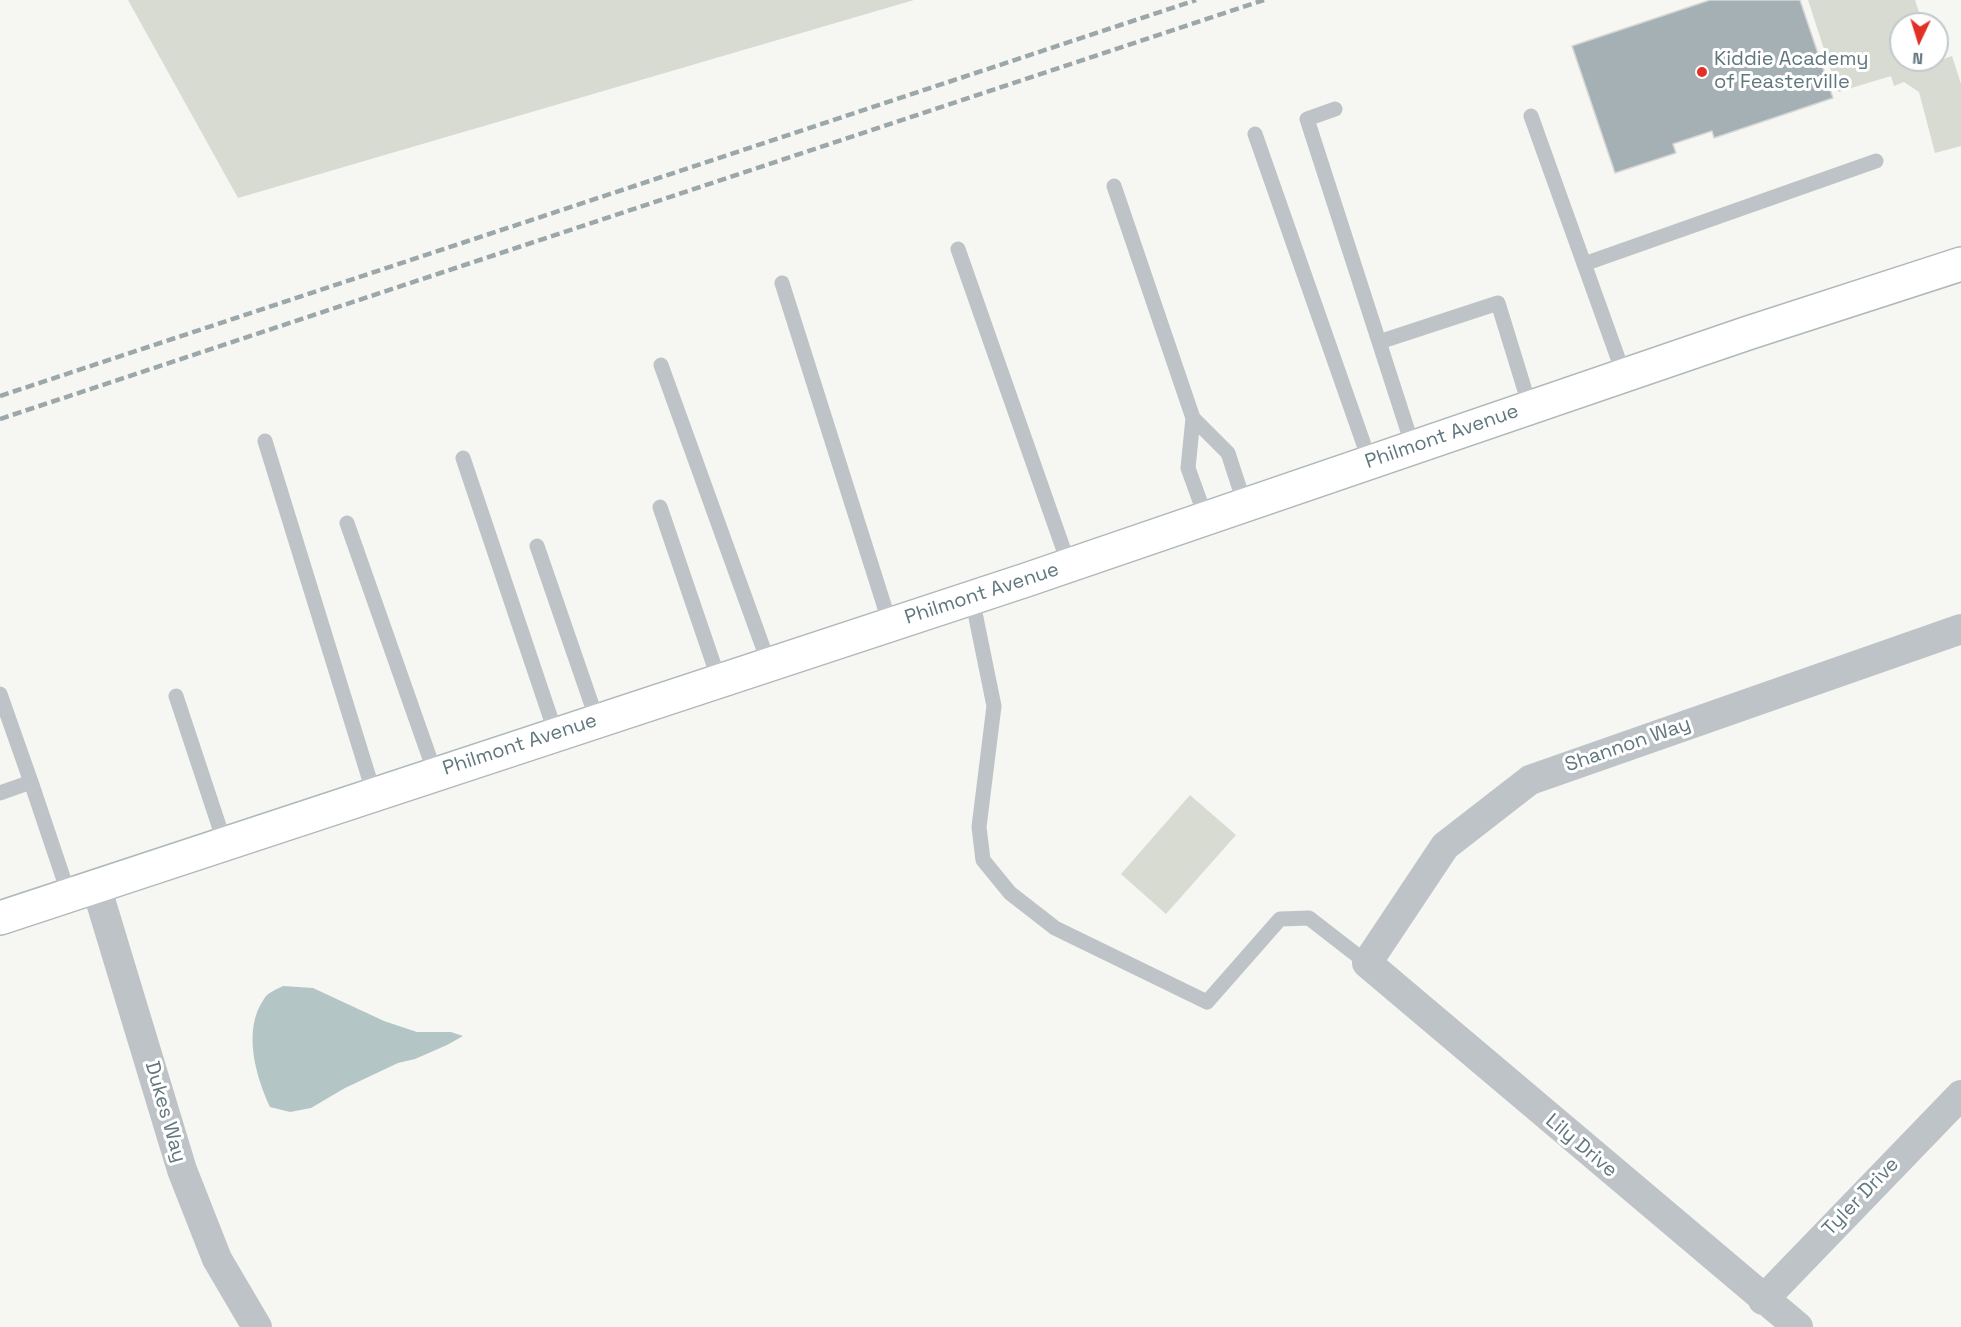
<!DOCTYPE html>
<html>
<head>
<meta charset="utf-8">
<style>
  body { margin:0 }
  #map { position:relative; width:1961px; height:1327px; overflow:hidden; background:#f6f6f3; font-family:"Space Grotesk",sans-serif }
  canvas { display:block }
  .north { position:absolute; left:1889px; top:12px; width:60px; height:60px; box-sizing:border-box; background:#fff; border:2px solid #c0c9cb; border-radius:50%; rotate:184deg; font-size:16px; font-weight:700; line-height:24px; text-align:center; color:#61777e }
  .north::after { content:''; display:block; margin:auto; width:21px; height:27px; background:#e33027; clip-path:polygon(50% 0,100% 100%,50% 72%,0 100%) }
</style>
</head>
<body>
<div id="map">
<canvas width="1961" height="1327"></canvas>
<div class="north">N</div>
</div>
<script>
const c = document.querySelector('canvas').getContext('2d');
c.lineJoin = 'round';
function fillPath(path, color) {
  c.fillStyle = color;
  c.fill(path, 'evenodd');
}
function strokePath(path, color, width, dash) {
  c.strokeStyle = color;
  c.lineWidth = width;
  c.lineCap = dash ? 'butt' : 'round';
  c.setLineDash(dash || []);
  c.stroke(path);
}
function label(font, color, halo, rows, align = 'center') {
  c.font = font + ' "Space Grotesk",sans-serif';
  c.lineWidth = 6;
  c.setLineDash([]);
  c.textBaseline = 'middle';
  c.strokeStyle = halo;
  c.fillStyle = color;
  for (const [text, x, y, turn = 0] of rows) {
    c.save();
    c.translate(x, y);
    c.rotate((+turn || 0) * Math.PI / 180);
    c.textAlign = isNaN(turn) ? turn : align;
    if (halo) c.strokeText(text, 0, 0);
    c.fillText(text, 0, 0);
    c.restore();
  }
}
const green = new Path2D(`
  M128,0H914L238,198Z
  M1808,0H1915L1923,24H1901V60L1935,62L1952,56L1961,84V146L1935,153L1919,92L1904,82L1894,86L1891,76L1838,92Z
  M1190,795L1236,835L1166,914L1121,874Z`);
const water = new Path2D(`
  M283,986L313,988L384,1021L417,1032H451L463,1036L447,1045L415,1059L398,1063L345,1088L311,1108L290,1112L270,1107C256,1077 242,1030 264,999C267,993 277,989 283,986Z`);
const building = new Path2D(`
  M1710,0H1800L1833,98L1714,138L1712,131L1673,144L1676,153L1615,173L1572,46Z`);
const lane = new Path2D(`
  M1335,109L1307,119L1413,447
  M1531,116L1624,375
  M1255,134L1370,462
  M1114,186L1193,418L1188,468L1206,518
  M958,249L1069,565
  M1584,264L1876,161
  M782,283L890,624
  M1379,342L1498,303L1530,407
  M661,365L769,664
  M1193,418L1228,453L1245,505
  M265,441L374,794
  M463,458L556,734
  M660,507L719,680
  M347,523L435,773
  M537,546L597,720
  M972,598L994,706L979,827L983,860L1010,893L1055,928L1207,1002L1280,919L1309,918L1367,963
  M0,694L31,782
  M176,696L225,844
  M0,793L31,782L69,895`);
const street = new Path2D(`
  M96,886L182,1170L217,1259L257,1327
  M1763,1300L1961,1095
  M1798,1327L1367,963L1445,846L1530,780L1961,629`);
const secondary = new Path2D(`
  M0,918L1026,580L1748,333L1961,264`);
const rail = new Path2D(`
  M0,396L1196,0
  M0,419L1264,0`);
const markers = [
  [1702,72,6,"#e33027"]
];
const poiNames = [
  ["Kiddie Academy",1714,60],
  ["of Feasterville",1714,83]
];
const streetNames = [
  ["Philmont Avenue",1442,437,-19],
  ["Philmont Avenue",982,594,-18],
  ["Philmont Avenue",520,745,-18],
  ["Shannon Way",1628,745,-19],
  ["Dukes Way",165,1112,74],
  ["Lily Drive",1581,1146,40],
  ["Tyler Drive",1861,1197,-46]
];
fillPath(green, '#d7dbd2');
fillPath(water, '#b4c5c6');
fillPath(building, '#a4b0b3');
strokePath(building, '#d8d7d6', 1.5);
strokePath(secondary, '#afb8ba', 36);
strokePath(lane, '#bdc3c6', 15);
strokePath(street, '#bdc3c6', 30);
strokePath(secondary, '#fff', 33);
strokePath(rail, '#9ca7aa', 4.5, [9, 4.5]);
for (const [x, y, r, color] of markers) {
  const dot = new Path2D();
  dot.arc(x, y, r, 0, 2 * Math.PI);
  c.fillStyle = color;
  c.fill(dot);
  strokePath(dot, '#fff', 2);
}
label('20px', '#61777e', '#fff', poiNames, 'left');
label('20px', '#61777e', '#fff', streetNames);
</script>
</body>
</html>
